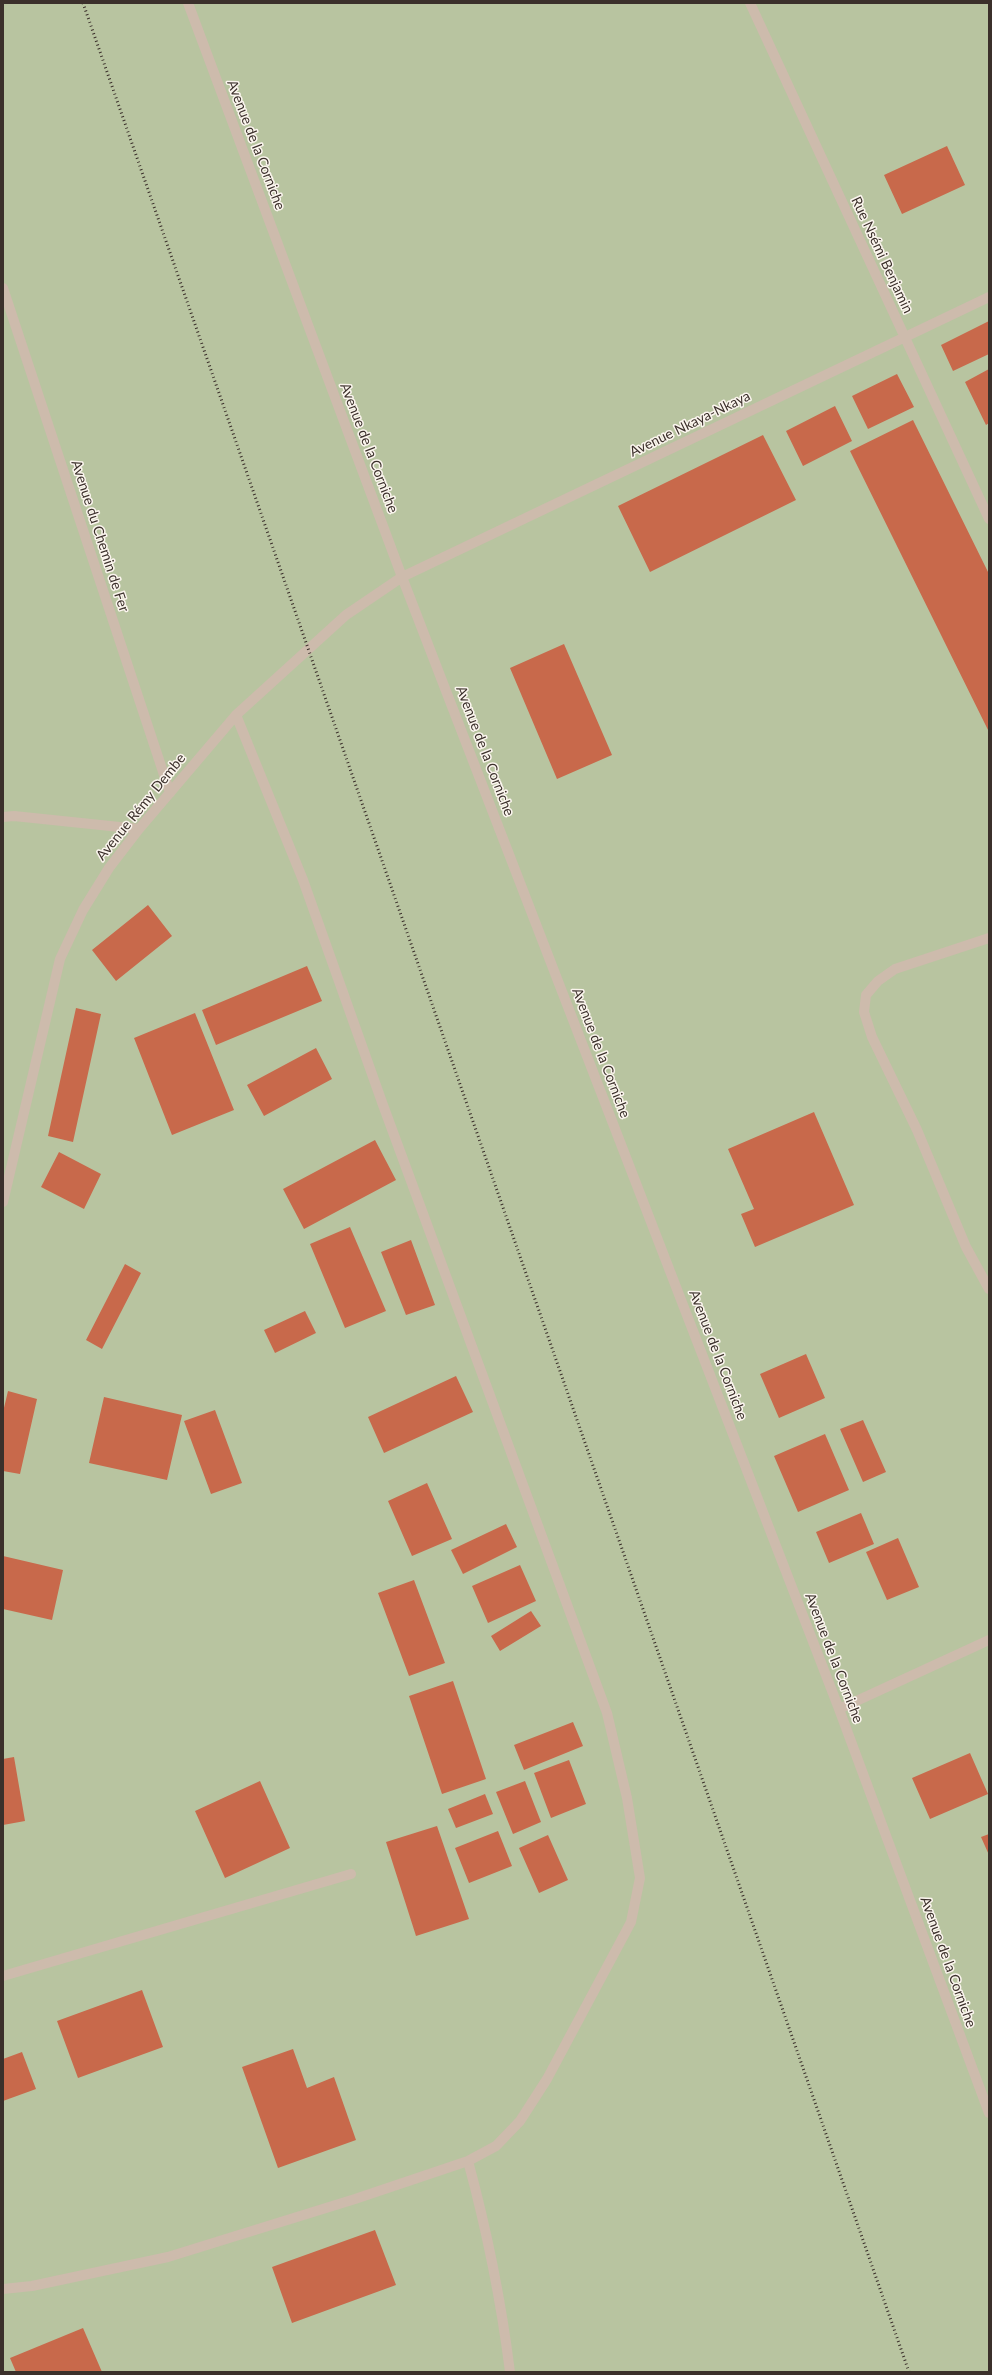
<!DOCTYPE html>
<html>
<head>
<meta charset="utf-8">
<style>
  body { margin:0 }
  #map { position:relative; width:992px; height:2375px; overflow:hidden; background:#f4ebe1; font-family:Lato,sans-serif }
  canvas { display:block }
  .frame { position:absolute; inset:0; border:4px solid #3b302b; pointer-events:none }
</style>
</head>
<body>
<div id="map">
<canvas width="992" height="2375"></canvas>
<div class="frame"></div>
</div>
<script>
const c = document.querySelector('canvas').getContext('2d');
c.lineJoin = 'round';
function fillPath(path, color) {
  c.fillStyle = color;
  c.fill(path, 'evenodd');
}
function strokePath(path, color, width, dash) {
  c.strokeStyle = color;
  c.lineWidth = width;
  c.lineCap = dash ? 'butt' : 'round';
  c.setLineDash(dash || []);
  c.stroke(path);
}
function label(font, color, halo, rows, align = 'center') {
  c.font = font + ' Lato,sans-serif';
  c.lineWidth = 3;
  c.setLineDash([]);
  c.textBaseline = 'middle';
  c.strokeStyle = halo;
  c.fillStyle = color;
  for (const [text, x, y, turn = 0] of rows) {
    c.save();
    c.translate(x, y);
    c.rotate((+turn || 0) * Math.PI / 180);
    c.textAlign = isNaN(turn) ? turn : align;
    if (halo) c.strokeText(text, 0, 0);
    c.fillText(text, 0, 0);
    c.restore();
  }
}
const green = new Path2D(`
  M3,3H989V2372H3Z`);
const building = new Path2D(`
  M947,146L965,185L902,214L884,175Z
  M989,321V354L953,371L941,345Z
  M989,369V423L986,425L965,382Z
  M897,374L914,407L868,429L852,396Z
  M835,406L852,441L803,466L786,431Z
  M913,420L989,574V732L850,451Z
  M763,435L796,500L650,572L618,506Z
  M564,644L612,755L557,779L510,668Z
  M148,905L172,936L116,981L92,950Z
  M307,966L322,1001L216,1045L202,1010Z
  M76,1008L101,1014L73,1142L48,1136Z
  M195,1013L234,1110L172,1135L134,1038Z
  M316,1048L332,1079L264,1116L247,1085Z
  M814,1112L854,1205L755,1247L741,1214L754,1209L728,1149Z
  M375,1140L396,1180L304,1229L283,1189Z
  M59,1152L101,1174L84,1209L41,1187Z
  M350,1227L386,1311L345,1328L310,1244Z
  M411,1240L435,1305L406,1315L381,1252Z
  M125,1264L141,1273L102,1349L86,1340Z
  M305,1311L316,1333L275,1353L264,1330Z
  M806,1354L825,1398L779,1418L760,1374Z
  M456,1376L473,1412L384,1453L368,1417Z
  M8,1391L37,1399L20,1474L3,1471V1412Z
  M104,1397L182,1415L167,1480L89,1463Z
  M215,1410L242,1483L211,1494L184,1421Z
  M863,1420L886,1472L863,1482L840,1429Z
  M825,1434L849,1490L798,1512L774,1456Z
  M427,1483L452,1539L412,1556L388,1501Z
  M861,1513L874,1544L829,1563L816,1532Z
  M506,1524L517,1547L463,1574L451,1550Z
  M898,1538L919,1587L887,1600L866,1552Z
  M3,1556L63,1570L52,1620L3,1609Z
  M520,1565L536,1601L488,1623L472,1586Z
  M414,1580L445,1663L409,1676L378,1593Z
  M531,1611L541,1626L500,1651L491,1636Z
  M453,1681L486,1779L442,1794L409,1696Z
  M573,1722L583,1746L524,1770L514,1745Z
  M970,1753L988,1794L930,1819L912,1778Z
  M14,1757L25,1821L3,1825V1759Z
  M569,1760L586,1804L551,1818L534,1773Z
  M260,1781L290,1848L225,1878L195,1811Z
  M525,1781L541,1822L513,1834L496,1792Z
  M485,1794L493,1814L456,1828L448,1809Z
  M437,1826L469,1919L416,1936L386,1842Z
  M498,1831L512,1866L469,1883L455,1848Z
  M989,1834V1855L981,1837Z
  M548,1835L568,1880L539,1893L519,1848Z
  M142,1990L163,2047L78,2078L57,2021Z
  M293,2049L307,2088L334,2077L356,2140L278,2168L242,2067Z
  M22,2052L36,2089L3,2101V2059Z
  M375,2230L396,2285L292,2323L272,2267Z
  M83,2328L102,2372H16L10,2358Z`);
const minor = new Path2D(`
  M188,3L402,577L839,1709L989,2113
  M750,3L989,519
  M3,288L170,793
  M3,817L14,816L139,829
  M989,938L895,969L878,981L866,995L864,1012L872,1037L917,1130L966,1247L989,1289
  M3,1202L60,959L83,910L109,868L139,829L236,715L346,615L402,577L989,297
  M839,1709L989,1640
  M3,1976L351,1874
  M468,2161C487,2231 501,2300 510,2372
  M3,2289L32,2286L168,2257L355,2199L468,2161L496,2146L520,2121L547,2079L631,1922L640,1878L627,1798L607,1713L383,1105L303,880L236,715`);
const rail = new Path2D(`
  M83,3L909,2372`);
const streetNames = [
  ["Avenue de la Corniche",256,145,69],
  ["Rue Nsémi Benjamin",882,255,65],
  ["Avenue Nkaya-Nkaya",690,424,-26],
  ["Avenue de la Corniche",369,448,69],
  ["Avenue du Chemin de Fer",100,536,72],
  ["Avenue de la Corniche",485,751,69],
  ["Avenue Rémy Dembe",141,807,-51],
  ["Avenue de la Corniche",601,1053,69],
  ["Avenue de la Corniche",718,1355,69],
  ["Avenue de la Corniche",834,1658,69],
  ["Avenue de la Corniche",948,1962,70]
];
fillPath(green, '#b8c4a0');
fillPath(building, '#c8694b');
strokePath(minor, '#cdbbac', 10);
strokePath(rail, '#3b302b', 3, [1, 3]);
label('14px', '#3b302b', '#fbf5ee', streetNames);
</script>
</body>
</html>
